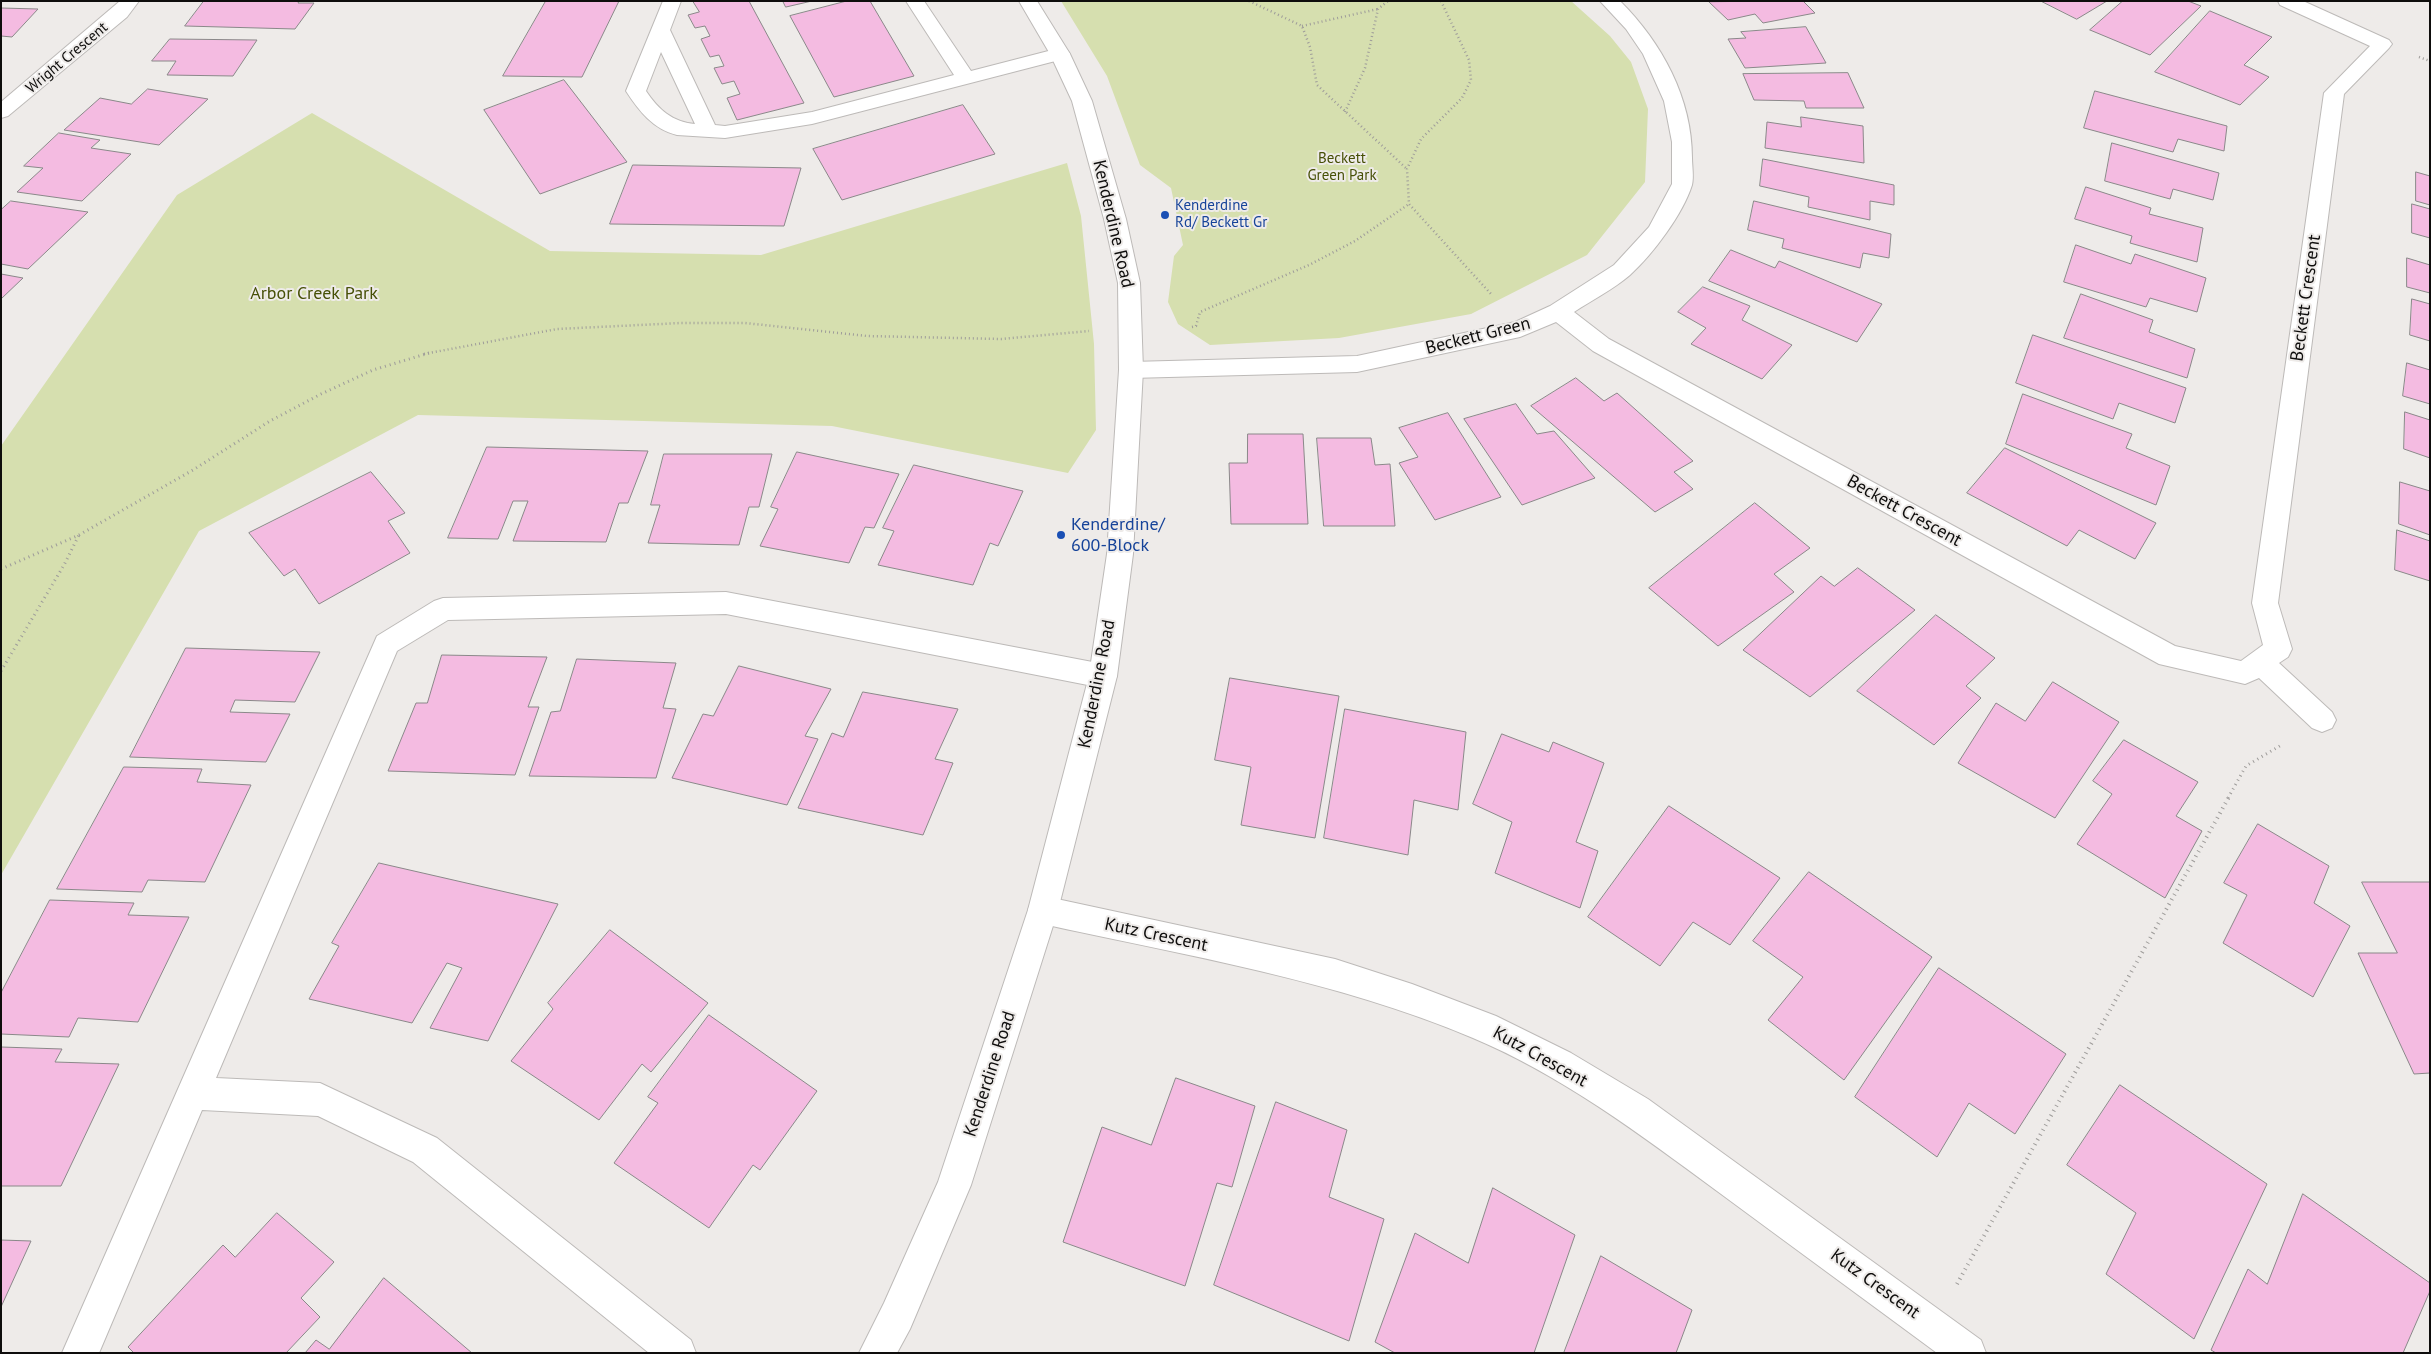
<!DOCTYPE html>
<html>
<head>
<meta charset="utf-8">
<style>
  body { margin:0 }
  #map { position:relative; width:2431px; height:1354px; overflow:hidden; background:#eeebe9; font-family:"PT Sans",sans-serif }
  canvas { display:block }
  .frame { position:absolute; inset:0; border:2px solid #0e0d0c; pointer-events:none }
</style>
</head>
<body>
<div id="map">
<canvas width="2431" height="1354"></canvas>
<div class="frame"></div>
</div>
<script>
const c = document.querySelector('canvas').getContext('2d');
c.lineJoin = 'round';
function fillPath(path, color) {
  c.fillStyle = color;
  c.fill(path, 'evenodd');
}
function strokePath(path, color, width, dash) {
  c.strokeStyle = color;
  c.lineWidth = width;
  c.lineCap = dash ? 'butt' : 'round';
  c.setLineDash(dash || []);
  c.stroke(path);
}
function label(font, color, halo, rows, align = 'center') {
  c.font = font + ' "PT Sans",sans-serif';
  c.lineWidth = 4;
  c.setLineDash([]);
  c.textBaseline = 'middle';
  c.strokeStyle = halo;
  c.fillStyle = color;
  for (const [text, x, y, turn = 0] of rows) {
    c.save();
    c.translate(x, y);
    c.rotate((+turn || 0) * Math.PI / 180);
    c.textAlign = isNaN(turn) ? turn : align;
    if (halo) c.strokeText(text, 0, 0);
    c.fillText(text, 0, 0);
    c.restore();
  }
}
const green = new Path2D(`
  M1061,1H1571L1610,36L1631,62L1648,109L1645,182L1587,255L1471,314L1339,338L1210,345L1178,324L1168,302L1174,256L1183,245L1171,188L1140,165L1107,76Z
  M312,113L550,251L761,255L1067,163L1081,216L1094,344L1096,430L1068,473L832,426L418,415L199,531L1,875V446L177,195Z`);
const building = new Path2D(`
  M204,1H299L298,3H314L295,29L185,26Z
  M546,1H619L582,77L503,76Z
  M693,1H749L804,103L737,120L727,98L740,94L734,81L722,84L714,68L724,66L719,55L710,57L701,39L710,36L705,26L695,28L688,15L699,12Z
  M783,1H812L786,7Z
  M847,1H870L914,76L834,97L790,16Z
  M1803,1L1815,13L1763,23L1755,14L1728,20L1709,2Z
  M2041,1H2107L2077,19Z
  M2123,1H2188L2201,6L2150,55L2090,30Z
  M1,8L38,9L12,37L1,36Z
  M2210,11L2272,37L2244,65L2269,77L2240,105L2155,72Z
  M1806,27L1826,63L1745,68L1728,39L1746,38L1741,32Z
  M170,39L257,40L233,76L167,75L176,61H152Z
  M1848,73L1864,108H1806L1804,101L1754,100L1743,74Z
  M564,80L627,162L540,194L484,110Z
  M148,89L208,99L159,145L64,130L100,98L131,104Z
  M2095,91L2227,126L2224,151L2178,139L2173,152L2084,128Z
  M963,105L995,154L842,200L813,149Z
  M1801,117L1863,126L1864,163L1765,148L1767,122L1801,127Z
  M59,133L100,140L91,148L131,154L82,201L17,192L43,168L24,166Z
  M2112,143L2219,173L2213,200L2173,189L2170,199L2105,181Z
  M1763,159L1894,185V205L1870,201V220L1808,207L1809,197L1760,186Z
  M633,165L801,168L784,226L610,224Z
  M2416,172L2430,176V205L2416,201Z
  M2086,187L2151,208L2149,214L2203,228L2197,262L2130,243L2132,236L2075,219Z
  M11,201L88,212L28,269L1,264V210Z
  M1754,201L1891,234L1889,258L1863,253L1860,268L1782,248L1784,239L1748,230Z
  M2412,204L2430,209V238L2412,233Z
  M2076,245L2131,264L2135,254L2206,278L2197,312L2150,298L2146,307L2064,282Z
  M1731,250L1775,268L1779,261L1882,304L1857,342L1709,281Z
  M2407,258L2430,265V293L2407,287Z
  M1,274L23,278L1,299Z
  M1703,287L1750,306L1742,320L1792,345L1762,379L1691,344L1706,328L1678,312Z
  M2081,294L2153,320L2149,332L2195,349L2187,378L2064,338Z
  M2412,299L2430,304V341L2410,335Z
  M2033,335L2186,388L2175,423L2119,403L2113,419L2016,383Z
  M2407,363L2430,370V404L2403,396Z
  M1576,378L1604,401L1617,393L1693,461L1674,472L1693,489L1655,512L1531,406Z
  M2023,394L2132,434L2126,448L2170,466L2156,505L2006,444Z
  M1516,404L1537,434L1554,431L1595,478L1522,505L1464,419Z
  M2405,412L2430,420V458L2404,449Z
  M1448,413L1501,497L1435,520L1399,463L1418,457L1399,428Z
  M1248,434H1303L1308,524H1231L1229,463H1247Z
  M1317,438H1371L1375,465L1390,464L1395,526H1324Z
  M487,447L648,451L628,503H619L606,542L513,541L528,501H513L498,539L448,538Z
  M2005,448L2156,523L2135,559L2079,530L2067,546L1967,493Z
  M797,452L899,474L874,528L865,527L849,563L760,546L778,509L771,507Z
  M664,454H772L759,507H749L739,545L648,543L660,505H651Z
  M914,465L1023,491L998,546L990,543L973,585L878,565L894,531L883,528Z
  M371,472L405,513L388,521L410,553L319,604L295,569L284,576L249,533Z
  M2400,482L2430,491V535L2399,524Z
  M1755,503L1810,548L1774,574L1794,592L1718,646L1649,588Z
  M2397,530L2430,541V581L2395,570Z
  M1858,568L1915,610L1810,697L1743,650L1821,576L1834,586Z
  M1936,615L1995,658L1966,686L1981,698L1934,745L1857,691Z
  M186,648L320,652L295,702L235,700L230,712L290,714L266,762L130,757Z
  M442,655L547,657L528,707H539L515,775L388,771L416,703H427Z
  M577,659L676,663L663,708L676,709L656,778L529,776L551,712L560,711Z
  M739,666L831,689L805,736L818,739L787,805L672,778L703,714L713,716Z
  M1230,678L1339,696L1315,838L1241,825L1251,767L1215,760Z
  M2053,682L2119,722L2055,818L1958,763L1996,703L2025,721Z
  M863,692L958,709L935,759L953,763L923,835L798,808L832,733L843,737Z
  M1345,709L1466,732L1458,810L1414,800L1408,855L1324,838Z
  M1502,734L1549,752L1553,742L1604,763L1576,842L1598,851L1580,908L1495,873L1512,822L1473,804Z
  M2124,740L2198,782L2176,816L2202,831L2165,898L2077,844L2112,794L2093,781Z
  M124,767L202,769L197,782L251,785L205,882L148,880L142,892L57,889Z
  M1669,806L1780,878L1730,945L1693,922L1660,966L1588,917Z
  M2258,824L2329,866L2314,903L2350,926L2313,997L2223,943L2247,895L2224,883Z
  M379,863L558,904L488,1041L430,1028L462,968L447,963L412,1023L309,999L339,946L332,943Z
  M1809,872L1932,957L1844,1080L1768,1020L1803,977L1753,941Z
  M2362,882H2430V1073L2414,1074L2358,953H2397Z
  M50,900L134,903L128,915L189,917L138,1022L78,1018L69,1037L1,1034V993Z
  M610,930L708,1003L651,1072L642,1064L599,1120L511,1061L553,1009L548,1003Z
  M1939,968L2066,1054L2015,1134L1969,1103L1937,1157L1855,1097Z
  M709,1015L817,1091L760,1170L753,1165L709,1228L614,1163L658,1103L648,1097Z
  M1,1047L62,1049L55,1062L119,1064L61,1186H1Z
  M1176,1078L1255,1106L1232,1187L1217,1183L1185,1286L1063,1242L1102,1127L1151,1145Z
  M2120,1085L2267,1184L2194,1339L2106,1274L2136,1213L2067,1165Z
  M1276,1102L1347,1130L1329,1197L1384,1219L1349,1341L1214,1285Z
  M1493,1188L1575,1235L1534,1353H1395L1375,1342L1415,1233L1468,1263Z
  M2303,1194L2430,1283V1291L2403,1353H2216L2211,1350L2248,1269L2267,1284Z
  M277,1213L334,1262L301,1298L320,1317L286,1353H134L128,1347L223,1245L235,1257Z
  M1,1240L31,1241L1,1307Z
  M1601,1256L1692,1310L1676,1353H1564Z
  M384,1278L472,1353H305L316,1340L329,1349Z`);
const pathFar2 = new Path2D(`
  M1249,1L1302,26L1310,47L1317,85L1407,169
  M1441,1L1469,60L1471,80L1462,98L1421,139L1407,169L1409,204L1491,294
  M1302,26L1378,9
  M2419,57L2430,61
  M1345,112L1365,68L1378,9L1388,1
  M1192,327L1196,326L1200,312L1309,265L1355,241L1409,204
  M424,354L557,329L681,323H745L867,336L1001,339L1089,331`);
const pathFar1 = new Path2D(`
  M1,569L79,535L193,470L270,421L321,394L373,370L429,353
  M1,671L64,565L79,535
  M2228,798L2246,766L2283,744`);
const path = new Path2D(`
  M1957,1284L2229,797`);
const minor = new Path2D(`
  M120,1H139L127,17L8,116L1,118V102Z
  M663,1H681L670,30L715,125L725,126L812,112L954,75L906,1H924L971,71L1060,48L1067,50L1070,54L1067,58L812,124L725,138L677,135C653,129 639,111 626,91ZM661,52L695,124C672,122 658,109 646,91Z
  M1600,1H1620C1662,43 1692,98 1692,158C1692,166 1694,177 1692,185C1683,214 1653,254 1630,275C1614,289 1592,300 1574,312L1609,339L2175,646L2241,661L2263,645L2252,603L2324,93L2370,46L2280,5L2278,1H2303L2389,40L2392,44L2389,48L2344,94L2278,603L2292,649L2288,657L2279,663L2332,712L2336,720L2332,728L2322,732L2312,728L2259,678L2245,684L2159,664L1593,351L1556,322L1520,337L1357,372L1131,378L1123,376L1119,370L1123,364L1131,362L1357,356L1515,322L1550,306L1614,265L1649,227L1672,184V142L1664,101L1643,54L1626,29Z
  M726,592L1103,664L1113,668L1117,676L1113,684L1103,688L726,614L448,620L397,651L216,1078L320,1083L437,1138L691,1340L696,1353H649L413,1162L318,1116L202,1110L99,1353H62L377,636L434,601L443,598Z
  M1043,896L1335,959L1412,984L1496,1016L1571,1053L1648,1099L1981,1340L1986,1353H1937C1864,1299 1790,1245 1717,1191C1640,1134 1561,1075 1473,1038C1336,980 1188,956 1043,924L1032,920L1028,910L1032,900Z`);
const tertiary = new Path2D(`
  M1019,1H1037L1070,54L1092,101L1126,219L1140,283L1143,370L1133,554L1117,676L1058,910L971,1185L910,1329L897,1353H859L884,1303L938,1182L1028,910L1089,676L1107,554L1119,370L1118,283L1104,219L1072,101L1050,54Z`);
const markers = [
  [1165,215,5,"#1a4fb4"],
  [1061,535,5,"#1a4fb4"]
];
const farStreetnames = [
  ["Wright Crescent",67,58,-40]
];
const farParknames = [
  ["Beckett",1342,159],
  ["Green Park",1342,176]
];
const farTransitnames = [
  ["Kenderdine",1175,206],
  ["Rd/ Beckett Gr",1175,223]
];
const streetNames = [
  ["Kenderdine Road",1113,224,77],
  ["Beckett Crescent",2306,298,-82],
  ["Beckett Green",1478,336,-14],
  ["Beckett Crescent",1904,511,29],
  ["Kenderdine Road",1097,684,-79],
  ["Kutz Crescent",1156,935,12],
  ["Kutz Crescent",1540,1057,29],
  ["Kenderdine Road",990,1074,-72],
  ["Kutz Crescent",1875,1284,36]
];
const parkNames = [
  ["Arbor Creek Park",314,294]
];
const transitNames = [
  ["Kenderdine/",1071,525],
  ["600-Block",1071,546]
];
fillPath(green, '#d6dfaf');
fillPath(building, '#f4bbe1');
strokePath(building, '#8a8889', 1);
strokePath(minor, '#bdbab8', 2);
strokePath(tertiary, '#bdbab8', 2);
strokePath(pathFar2, '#9e9c9a', 2.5, [1, 3]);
strokePath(pathFar1, '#9e9c9a', 3, [1, 4]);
strokePath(path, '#9e9c9a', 4, [1, 4.5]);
fillPath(minor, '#fff');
fillPath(tertiary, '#fff');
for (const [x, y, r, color] of markers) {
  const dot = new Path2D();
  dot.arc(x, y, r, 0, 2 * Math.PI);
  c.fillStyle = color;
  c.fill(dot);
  strokePath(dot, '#eeebe9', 2);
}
label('15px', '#0e0d0c', '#eeebe9', farStreetnames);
label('15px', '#475007', '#eeebe9', farParknames);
label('15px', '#164399', '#eeebe9', farTransitnames, 'left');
label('18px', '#0e0d0c', '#eeebe9', streetNames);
label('18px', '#475007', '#eeebe9', parkNames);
label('18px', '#164399', '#eeebe9', transitNames, 'left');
</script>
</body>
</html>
